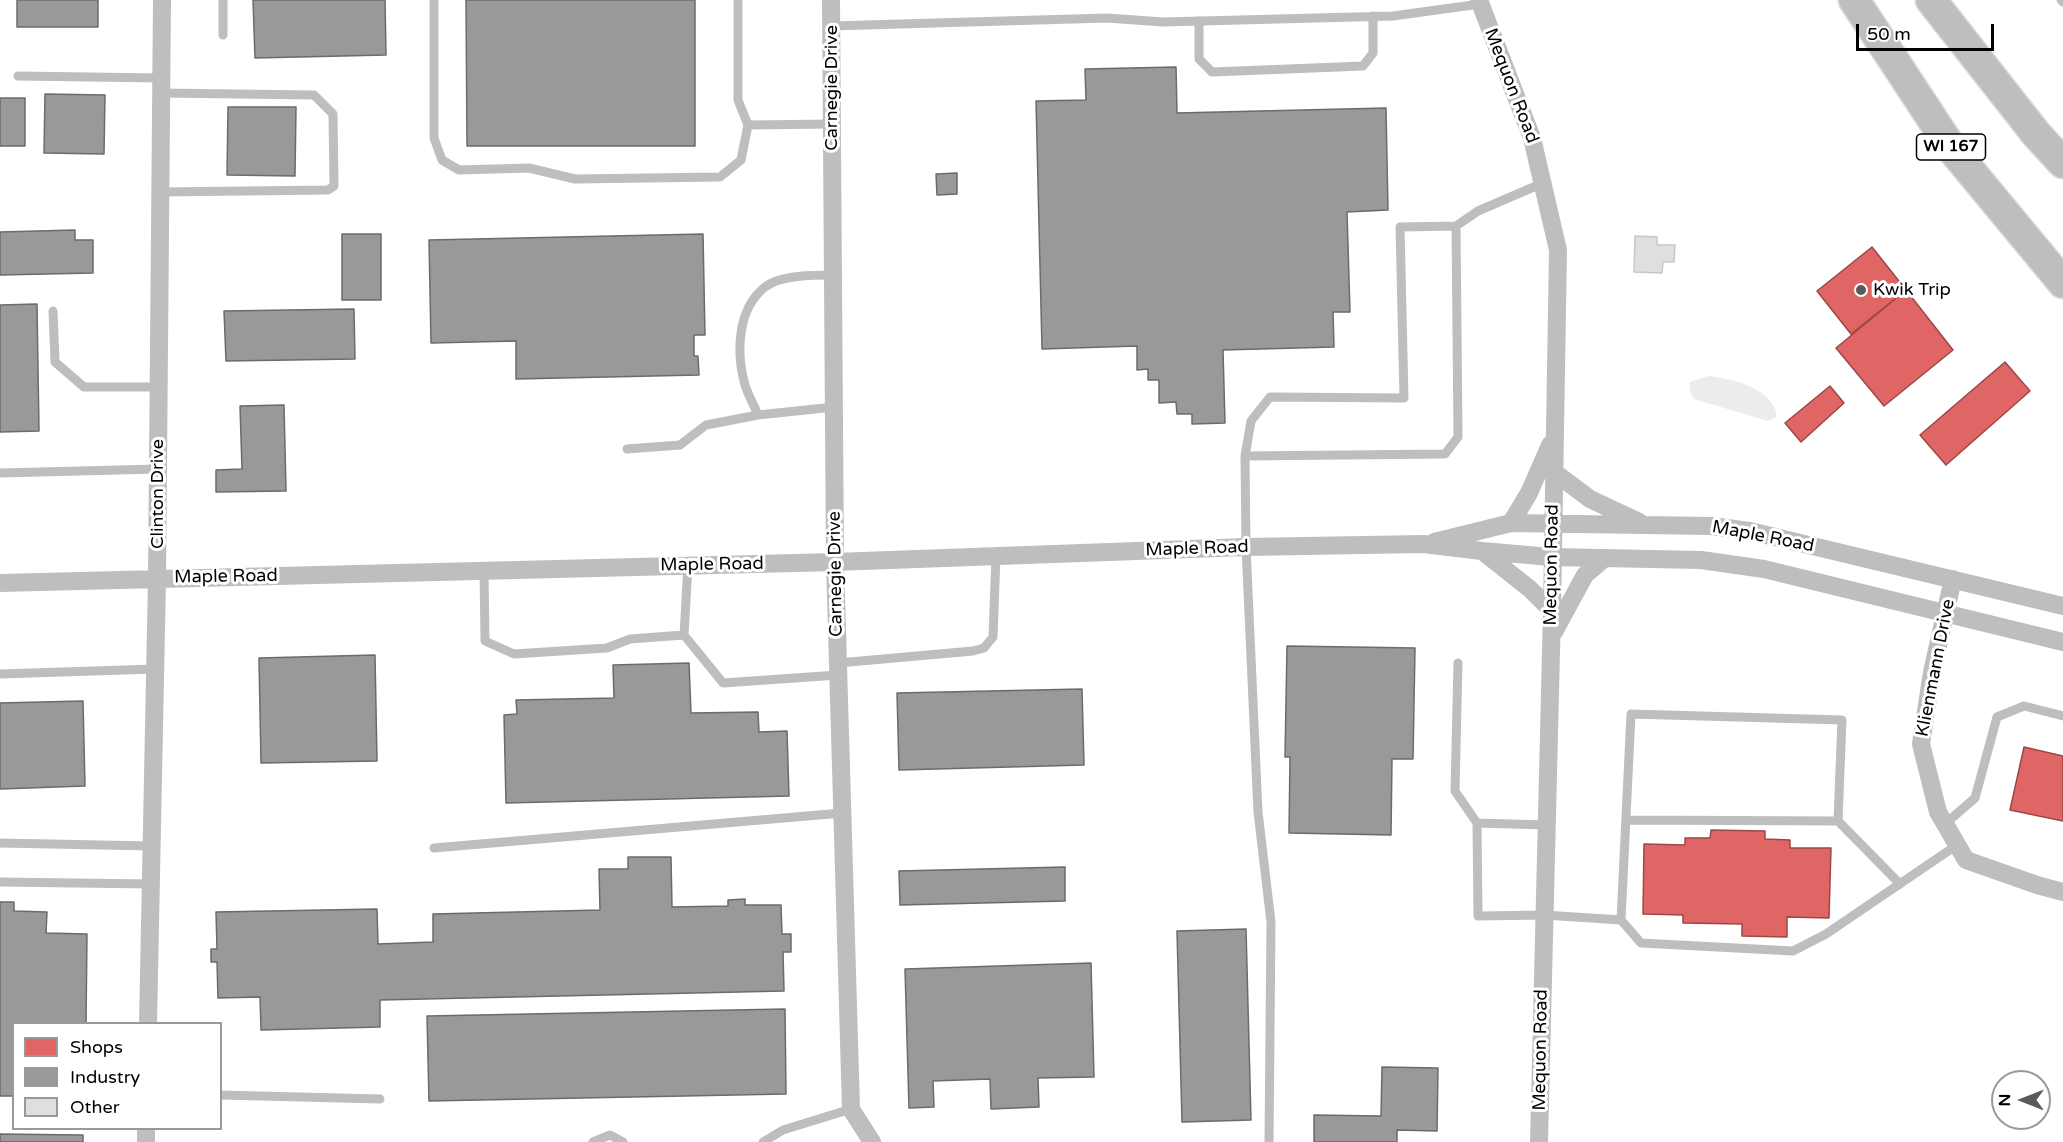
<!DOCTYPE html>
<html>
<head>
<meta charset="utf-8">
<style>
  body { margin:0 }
  #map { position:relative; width:2063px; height:1142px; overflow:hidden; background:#fff; font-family:"Varela Round",sans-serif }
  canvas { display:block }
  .legend { position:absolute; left:12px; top:1022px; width:210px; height:108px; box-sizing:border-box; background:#fff; border:2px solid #999; margin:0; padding:8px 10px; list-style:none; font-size:18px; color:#000 }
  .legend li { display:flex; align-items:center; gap:12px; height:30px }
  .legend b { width:30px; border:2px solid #999 }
  .north { position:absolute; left:1991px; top:1070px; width:60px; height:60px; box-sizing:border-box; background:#fff; border:2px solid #999; border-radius:50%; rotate:270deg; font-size:16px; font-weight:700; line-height:24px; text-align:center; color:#000 }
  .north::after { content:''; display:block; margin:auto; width:21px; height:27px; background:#595959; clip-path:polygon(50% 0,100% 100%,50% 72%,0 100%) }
  .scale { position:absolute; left:1856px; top:24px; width:138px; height:27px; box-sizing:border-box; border:3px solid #000; border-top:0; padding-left:8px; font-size:18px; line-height:21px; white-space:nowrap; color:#000; -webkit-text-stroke:4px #fff; paint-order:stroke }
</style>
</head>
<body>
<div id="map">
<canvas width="2063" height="1142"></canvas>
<ul class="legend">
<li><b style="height:16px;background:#e06666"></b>Shops</li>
<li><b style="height:16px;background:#999"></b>Industry</li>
<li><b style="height:16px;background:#dfdfdf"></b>Other</li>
</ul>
<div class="north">N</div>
<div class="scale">50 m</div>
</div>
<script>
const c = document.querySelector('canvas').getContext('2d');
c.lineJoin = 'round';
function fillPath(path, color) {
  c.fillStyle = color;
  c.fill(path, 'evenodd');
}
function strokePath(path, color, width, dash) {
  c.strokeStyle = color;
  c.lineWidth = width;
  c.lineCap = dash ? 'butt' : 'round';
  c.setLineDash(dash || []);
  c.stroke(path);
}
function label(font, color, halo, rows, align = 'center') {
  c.font = font + ' "Varela Round",sans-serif';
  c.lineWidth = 6;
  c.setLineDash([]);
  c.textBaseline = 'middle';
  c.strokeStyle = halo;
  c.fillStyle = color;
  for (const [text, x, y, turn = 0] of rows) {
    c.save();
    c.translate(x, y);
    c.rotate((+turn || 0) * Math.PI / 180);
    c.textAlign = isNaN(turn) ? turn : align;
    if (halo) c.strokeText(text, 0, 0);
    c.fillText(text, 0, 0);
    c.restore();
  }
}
const green = new Path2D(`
  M1709,376C1733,379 1773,388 1777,417L1768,421L1694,399L1690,392L1689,382Z`);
const shops = new Path2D(`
  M1872,247L1906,290L1851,334L1817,291Z
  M1906,290L1953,350L1884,406L1836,348Z
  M2005,362L2030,391L1946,465L1920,435Z
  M1830,386L1844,403L1801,442L1785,423Z
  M2024,747L2063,756V821L2010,810Z
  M1711,830L1765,831V839L1790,840V848H1831L1829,918L1787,917V937L1742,936V924L1683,923V915L1643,914L1644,844L1685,845V838H1710Z`);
const industry = new Path2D(`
  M17,0H98V27H17Z
  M253,0H385L386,55L255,58Z
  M466,0H695V146H467Z
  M1176,67L1177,113L1386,108L1388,210L1347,212L1350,312H1333L1334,347L1223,350L1225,423L1192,424V414H1177L1176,402L1159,403V380H1148V369L1137,370V346L1042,349L1036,101L1086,100L1085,69Z
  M45,94L105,95L104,154L44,153Z
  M0,98H25V146H0Z
  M228,107H296L295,176L227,175Z
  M957,173V194L937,195L936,174Z
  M75,230V240H93V273L0,275V232Z
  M342,234H381V300H342Z
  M703,234L705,335H694V356H698L699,375L516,379V341L431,343L429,240Z
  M37,304L39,431L0,432V305Z
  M354,309L355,359L226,361L224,311Z
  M284,405L286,491L216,492V470L242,469L240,406Z
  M1287,646L1415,648L1413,759H1392L1391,835L1289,833L1290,757H1285Z
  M375,655L377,761L261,763L259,658Z
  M689,663L691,713L758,712L759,732L787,731L789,796L506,803L504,715L517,714L516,700L614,698L613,665Z
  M1082,689L1084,765L899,770L897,693Z
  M83,701L85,786L0,789V703Z
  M628,857H671L672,907L728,906V900L745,899V905H781L782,934H791V952H783L784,991L380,1000V1027L261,1030L260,997L218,998L217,962H211V949H217L216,912L377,909L378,944L433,942V914L600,910L599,869H628Z
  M1065,867V901L900,905L899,871Z
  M0,902H14V911L47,912L46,933L87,934L86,1024H14V1096H0Z
  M1246,929L1251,1120L1182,1122L1177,931Z
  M1091,963L1094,1077L1038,1078L1039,1107L991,1109L990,1079L933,1081L934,1107L909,1108L905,969Z
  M785,1009L786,1094L429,1101L427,1016Z
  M1382,1067L1438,1068L1437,1131L1397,1130V1142H1314V1115L1381,1116Z
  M0,1134L83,1135V1142H0Z`);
const building = new Path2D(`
  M1635,236L1657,237V245H1675L1674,262H1663L1662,273L1634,272Z`);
const service = new Path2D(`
  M434,0V138L442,160L459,170L529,168L575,179L720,177L741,160L748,125L832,124
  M738,0V100L748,125
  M2061,0L2063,2
  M1199,21V59L1212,72L1363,66L1373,53V16
  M831,26L1107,18L1163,22L1393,16L1480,4
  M223,35V0
  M18,76L161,78
  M160,192L328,190L334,186L333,114L314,95L161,93
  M53,311L55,362L84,387H158
  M758,415C754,405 748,395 745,385C736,353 737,309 765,287C780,275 815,275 833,275
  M627,449L680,445L706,425L758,415L834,407
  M1245,456L1445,454L1458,437L1456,226L1478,211L1543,183
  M0,473L158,469
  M484,571L485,641L514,654L607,648L630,639L684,635L723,683L838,675
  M684,635L688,565
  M838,663L973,651L984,648L993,637L996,556
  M1458,663L1455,791L1477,823
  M0,674L155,669
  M1626,820L1838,821
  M1945,824L1975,798L1997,717L2024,706L2063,716
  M1546,825L1477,823L1478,916L1544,915L1621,920L1641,943L1793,951L1826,934L1957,845
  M0,843L152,846
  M434,848L842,813
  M0,882L151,884
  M1621,920L1631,714L1842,720L1838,821L1900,884
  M220,1095L380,1099
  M593,1142L610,1135L623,1142
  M763,1142L783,1130L851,1109
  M1269,1142L1271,922L1258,812L1246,547L1245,456L1251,421L1270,397L1404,398L1400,227L1456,226`);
const minor = new Path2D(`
  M831,0L835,562L851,1109L872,1142
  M1479,0L1532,138L1558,250L1552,611L1539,1142
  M1554,472L1590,499L1639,522
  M1511,523L1529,493L1550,445
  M1434,542L1511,523L1711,526L1750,531L2063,606
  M1482,551L1530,589L1552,611
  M1953,579L1932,672L1921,744L1938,812L1966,860L2037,885L2063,892
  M0,583L835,562L1246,547L1423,544L1482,551L1551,557L1701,560L1764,569L2063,642
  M1554,632L1585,575L1605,558
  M148,1024L157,579L162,0
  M146,1142V1128`);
const primary = new Path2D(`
  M1854,0L1952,149L2063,283
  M1931,0L2037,135L2063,163`);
const markers = [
  [1861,290,6,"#595959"]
];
const shields = [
  [1951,147,69]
];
const shieldNames = [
  ["WI 167",1951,147]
];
const streetNames = [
  ["Mequon Road",1511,86,69],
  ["Carnegie Drive",832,88,-90],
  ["Clinton Drive",158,494,-90],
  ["Maple Road",1763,537,11],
  ["Maple Road",1197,549,-2],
  ["Maple Road",712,565,-1],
  ["Mequon Road",1552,565,-89],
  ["Carnegie Drive",836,574,-91],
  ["Maple Road",226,577,-1],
  ["Klienmann Drive",1936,668,-79],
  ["Mequon Road",1541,1050,-89]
];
const poiNames = [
  ["Kwik Trip",1873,290]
];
fillPath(green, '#ececec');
fillPath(shops, '#e06666');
strokePath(shops, '#9d4747', 1.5);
fillPath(industry, '#999');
strokePath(industry, '#6b6b6b', 1.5);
fillPath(building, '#dfdfdf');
strokePath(building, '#c7c7c7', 1.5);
strokePath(primary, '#dbdbdb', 33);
strokePath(service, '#bebebe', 9);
strokePath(minor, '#bebebe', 18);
strokePath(primary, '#bebebe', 30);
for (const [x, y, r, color] of markers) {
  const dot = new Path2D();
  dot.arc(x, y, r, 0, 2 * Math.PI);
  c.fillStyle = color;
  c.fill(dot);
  strokePath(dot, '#fff', 2);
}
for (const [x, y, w] of shields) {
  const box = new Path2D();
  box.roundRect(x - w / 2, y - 13, w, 26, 4.5);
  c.fillStyle = '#fff';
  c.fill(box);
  strokePath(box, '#000', 1.5);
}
label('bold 16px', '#000', null, shieldNames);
label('18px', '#000', '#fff', streetNames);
label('18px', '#000', '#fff', poiNames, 'left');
</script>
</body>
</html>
